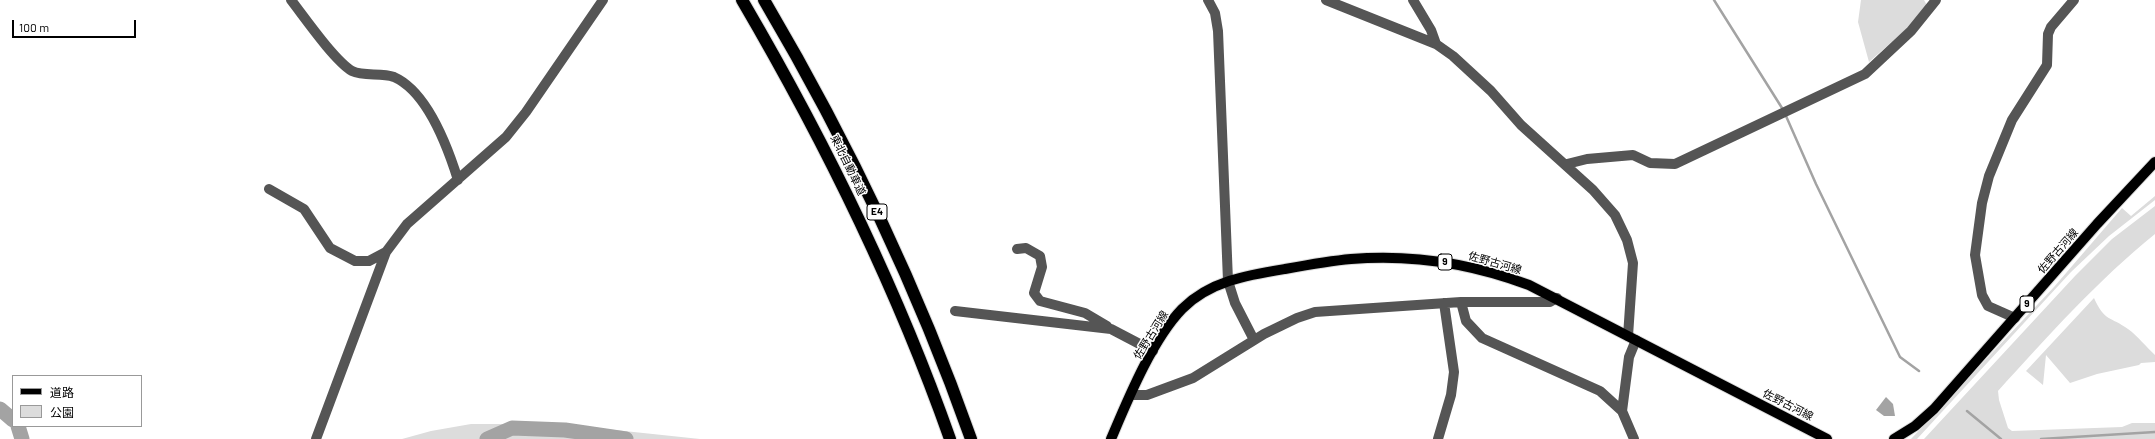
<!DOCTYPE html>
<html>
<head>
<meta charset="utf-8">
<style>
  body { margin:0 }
  #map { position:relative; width:2155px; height:439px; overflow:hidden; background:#fff; font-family:Barlow,"Noto Sans JP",sans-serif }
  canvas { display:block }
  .legend { position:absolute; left:12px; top:375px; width:130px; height:52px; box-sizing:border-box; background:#fff; border:1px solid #999; margin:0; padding:5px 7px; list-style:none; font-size:12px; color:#000 }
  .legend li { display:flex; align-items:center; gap:8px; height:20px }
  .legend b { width:20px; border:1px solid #999 }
  .scale { position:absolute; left:12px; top:20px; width:124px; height:18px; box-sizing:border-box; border:2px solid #000; border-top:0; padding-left:5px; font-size:12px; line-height:14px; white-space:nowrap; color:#000; -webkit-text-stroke:3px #fff; paint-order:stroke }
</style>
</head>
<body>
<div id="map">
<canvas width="2155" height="439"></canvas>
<ul class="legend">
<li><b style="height:5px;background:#000"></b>道路</li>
<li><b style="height:11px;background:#dcdcdc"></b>公園</li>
</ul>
<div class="scale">100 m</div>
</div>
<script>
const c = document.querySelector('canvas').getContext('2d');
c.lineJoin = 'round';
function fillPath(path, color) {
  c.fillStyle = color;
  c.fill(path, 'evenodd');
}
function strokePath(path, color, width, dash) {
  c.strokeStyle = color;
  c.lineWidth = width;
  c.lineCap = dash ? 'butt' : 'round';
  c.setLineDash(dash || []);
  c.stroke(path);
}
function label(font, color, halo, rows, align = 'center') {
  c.font = font + ' Barlow,"Noto Sans JP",sans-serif';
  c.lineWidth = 3;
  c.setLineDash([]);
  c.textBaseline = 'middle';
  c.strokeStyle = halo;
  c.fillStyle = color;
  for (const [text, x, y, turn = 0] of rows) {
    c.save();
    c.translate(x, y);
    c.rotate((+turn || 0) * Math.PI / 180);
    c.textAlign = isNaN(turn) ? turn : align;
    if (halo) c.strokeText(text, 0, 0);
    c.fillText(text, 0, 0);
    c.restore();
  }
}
const green = new Path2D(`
  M1861,0H1924L1929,9L1869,62L1858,22Z
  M2155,196V200L2109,236L2071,272L1917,439H1911L2054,287L2122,208L2131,216Z
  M2155,206V234C2098,280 2047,337 1998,391L1999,400L2008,428L2012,431L2122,427L2132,423H2155V439H1924L2075,276L2112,239Z
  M2094,298C2105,322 2110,316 2128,329C2138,336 2146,347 2155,355V362L2141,363L2139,365L2097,374L2070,383L2046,355L2043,385L2026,371Z
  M471,424H539L577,426L700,439H402L431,431Z`);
const water = new Path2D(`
  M1886,397L1893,404L1895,416H1884L1876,410Z`);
const stream = new Path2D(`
  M1714,0L1782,108
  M1786,116L1816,184L1900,357L1919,371
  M1967,411L2001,439
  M2041,439L2155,432`);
const river = new Path2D(`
  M0,409L13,420
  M18,426L22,439
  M487,439L512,428L565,430L626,439`);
const minor = new Path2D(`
  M291,0C305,18 334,60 352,71C364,77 381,72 394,77C428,92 448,148 458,180
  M1208,0L1215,13L1218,31L1228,281L1235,303L1254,340
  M1326,0L1436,44L1453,56L1491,91L1521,125L1593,190L1615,215L1627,240L1633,263L1628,336
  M1413,0L1431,30L1436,44
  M1567,164L1587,159L1633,155L1650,163L1675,164L1865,74L1911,31L1936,0
  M269,189L304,209L330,248L355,261H369L386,252
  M1017,249L1026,248L1040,256L1042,267L1034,293L1040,301L1085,313L1107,326
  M1461,302L1466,321L1482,338L1600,391L1622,411L1634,439
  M955,311L1111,329L1153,351
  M2015,318L1988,306L1982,295L1975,255L1982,203L1989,176L2012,120L2047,65L2048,34L2051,27L2074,0
  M1131,395H1147L1193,378L1264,334L1297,318L1315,312L1461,302H1550L1557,298
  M1622,411L1629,357L1636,340
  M316,439L386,252L407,224L506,137L526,112L603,0
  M1438,439L1451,395L1454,372L1444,303`);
const major = new Path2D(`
  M1111,439C1128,399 1152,340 1182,309C1210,281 1248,275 1285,269C1307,265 1329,261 1351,259C1412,254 1473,264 1529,285L1827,439
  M1894,439L1915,426L1934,409L2097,224L2155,162`);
const highway = new Path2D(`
  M742,0C824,140 896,286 950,439
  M764,0C846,139 917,286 971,439`);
const shields = [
  [877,212,20],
  [1445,262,14],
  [2027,304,14]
];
const shieldNames = [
  ["E4",877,212],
  ["9",1445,262],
  ["9",2027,304]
];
const streetNames = [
  ["東北自動車道",848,165,64],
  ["佐野古河線",2058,251,-49],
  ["佐野古河線",1495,263,16],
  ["佐野古河線",1151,335,-58],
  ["佐野古河線",1788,405,27]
];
fillPath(green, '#dcdcdc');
fillPath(water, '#a3a3a3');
strokePath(stream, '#a3a3a3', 2.5);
strokePath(river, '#a3a3a3', 15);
strokePath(major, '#dbdbdb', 12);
strokePath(highway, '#dbdbdb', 14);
strokePath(minor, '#555', 10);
strokePath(major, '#000', 10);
strokePath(highway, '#000', 12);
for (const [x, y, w] of shields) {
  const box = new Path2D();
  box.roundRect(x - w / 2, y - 8, w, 16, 3);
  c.fillStyle = '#fff';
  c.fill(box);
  strokePath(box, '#000', 1);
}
label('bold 10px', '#000', null, shieldNames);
label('11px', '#000', '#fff', streetNames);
</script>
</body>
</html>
